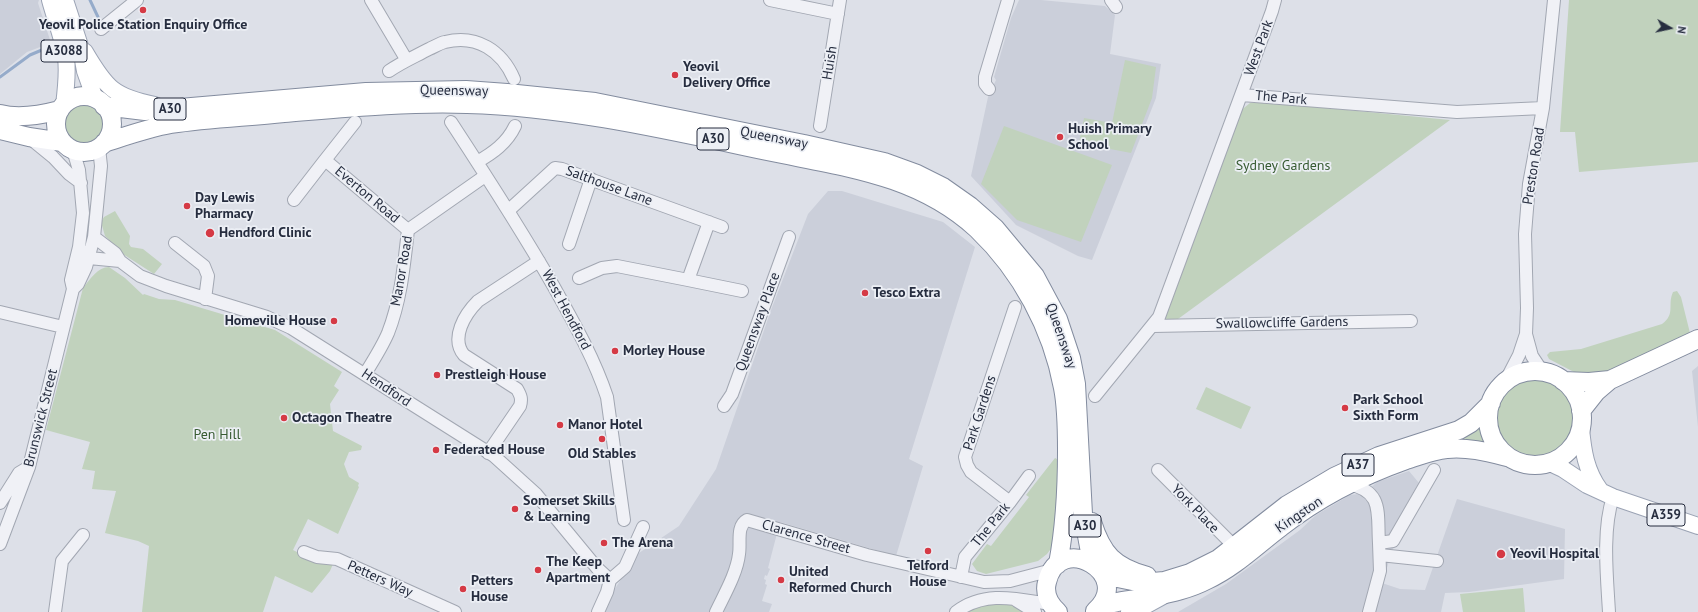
<!DOCTYPE html>
<html>
<head>
<meta charset="utf-8">
<style>
  body { margin:0 }
  #map { position:relative; width:1698px; height:612px; overflow:hidden; background:#dde0e8; font-family:"PT Sans",sans-serif }
  canvas { display:block }
  .north { position:absolute; left:1650px; top:8px; width:40px; height:40px; -webkit-text-stroke:3px #eceff5; paint-order:stroke; rotate:99deg; font-size:11px; font-weight:700; line-height:16px; text-align:center; color:#262d3f }
  .north::after { content:''; display:block; margin:auto; width:14px; height:18px; background:#262d3f; clip-path:polygon(50% 0,100% 100%,50% 72%,0 100%) }
</style>
</head>
<body>
<div id="map">
<canvas width="1698" height="612"></canvas>
<div class="north">N</div>
</div>
<script>
const c = document.querySelector('canvas').getContext('2d');
c.lineJoin = 'round';
function fillPath(path, color) {
  c.fillStyle = color;
  c.fill(path, 'evenodd');
}
function strokePath(path, color, width, dash) {
  c.strokeStyle = color;
  c.lineWidth = width;
  c.lineCap = dash ? 'butt' : 'round';
  c.setLineDash(dash || []);
  c.stroke(path);
}
function label(font, color, halo, rows, align = 'center') {
  c.font = font + ' "PT Sans",sans-serif';
  c.lineWidth = 3.5;
  c.setLineDash([]);
  c.textBaseline = 'middle';
  c.strokeStyle = halo;
  c.fillStyle = color;
  for (const [text, x, y, turn = 0] of rows) {
    c.save();
    c.translate(x, y);
    c.rotate((+turn || 0) * Math.PI / 180);
    c.textAlign = isNaN(turn) ? turn : align;
    if (halo) c.strokeText(text, 0, 0);
    c.fillText(text, 0, 0);
    c.restore();
  }
}
const built = new Path2D(`
  M0,0H39L38,3L51,43L27,52L0,74Z
  M1019,0H1041L1105,6L1115,15L1110,54L1161,64L1156,98L1092,260L1078,256L1016,225L971,176L988,97L996,80L994,77L1011,18Z
  M828,191H842L943,222L975,247L909,459L923,466L896,556L780,522L768,568L770,569L767,576L765,575L764,579L766,580L765,584L767,585L762,601L772,604L769,612H604L608,600L630,565L633,557L679,526L716,469L771,310L808,214Z
  M1698,366V427L1692,371Z
  M1409,471L1419,483L1389,535L1396,540L1382,583L1400,589L1425,590L1457,499L1565,529L1564,579L1469,592L1445,593L1441,612H1178L1226,584L1300,530L1316,515L1350,495L1365,493L1377,482Z`);
const green = new Path2D(`
  M1569,0H1698V162L1579,172L1575,132H1560Z
  M1125,60L1156,67L1152,98L1131,153L1079,143L1084,118L1112,123Z
  M1265,102L1450,120L1178,319L1168,321L1164,316L1239,112L1250,103Z
  M63 124a20 20 0 1 1 40 0a20 20 0 1 1-40 0Z
  M1004,126L1112,165L1081,242L1017,220L981,184Z
  M115,211L130,236L129,244L131,247L143,249L162,264L154,274L112,247L113,244L105,236L101,222L104,217Z
  M109,267L125,278L143,295L144,294L159,299L175,300L275,330L342,372L334,386L339,390L330,404L333,431L362,446L361,450L349,452L344,464L349,477L359,483L358,486L359,487L338,534L308,519L293,550L313,560L333,564L330,571L312,593L275,576L263,612H142L149,546L138,541L105,533L116,491L92,489L95,471L82,469L90,442L46,430L83,288C90,279 98,267 109,267Z
  M1677,291L1681,297L1690,333L1610,373L1586,374L1574,372L1549,359L1547,355L1550,352L1581,349L1662,324C1676,314 1667,305 1673,292Z
  M1495 418a40 40 0 1 1 80 0a40 40 0 1 1-80 0Z
  M1206,387L1251,407L1241,429L1196,409Z
  M1482,424L1484,437L1488,444L1452,443Z
  M1055,458L1061,461L1053,546L1047,554L1038,561L986,574L977,571L972,564L987,544L991,546L1029,497L1026,495Z
  M1523,588L1525,612H1463L1460,594Z
  M995,602L1016,605L1028,612H965L972,607Z`);
const stream = new Path2D(`
  M90,0L98,17
  M0,77L30,55L49,47`);
const minor = new Path2D(`
  M371,0L406,59
  M770,0L838,14
  M1111,0L1116,7
  M101,29L137,0
  M389,71C402,62 414,57 429,49C434,47 440,43 445,42C477,34 502,51 514,79
  M989,89L985,84V77L1008,0
  M1242,95L1457,112L1543,108
  M355,122L325,160L408,230
  M451,122C487,177 522,231 554,287C574,323 594,358 607,397L624,520
  M820,126L840,0
  M31,139L53,157L69,174L81,183
  M477,162C493,153 507,143 515,126
  M294,200L325,160
  M509,210L555,168L562,169L722,227
  M94,237L115,253L120,261L140,276L166,286L267,317L291,328L494,456L536,494L597,568L610,580
  M175,243L204,266L208,276L205,299
  M569,244L591,179
  M85,252L89,258L120,261
  M579,278L602,268L617,266L688,280L709,222
  M688,280L742,291
  M73,289L78,284L86,267L94,237L101,166L99,148
  M0,312L63,327
  M1153,326L1411,321
  M1542,371L1532,356L1526,334L1527,308L1525,234L1529,184L1543,108L1554,0
  M365,374C373,361 382,347 388,333C401,300 404,265 408,230L485,176
  M1505,382L1519,355L1526,334
  M1095,396L1159,317L1272,11L1275,0
  M724,406L732,394L789,237
  M488,453L520,406C522,399 521,396 517,389L464,355C450,338 465,314 478,301L539,261
  M1158,470L1234,546
  M1348,484C1384,491 1377,513 1379,543
  M1010,502L971,472L967,465L965,457L1015,307
  M0,503L19,473L29,467
  M0,544L29,467L73,289L71,280L79,247L83,213L79,170L73,150
  M304,552L317,557L337,559L455,612
  M1380,555L1437,561
  M961,577L965,557L1010,502L1029,476
  M610,580L625,567L643,527
  M1017,601L1035,612
  M55,612L62,561L83,535
  M598,612L607,592L610,580
  M716,612C724,595 737,573 739,554C741,543 736,526 747,520L867,555L984,582L1010,581L1052,570
  M956,612C985,590 1017,599 1050,604
  M1369,612L1380,571L1379,543L1393,541L1434,470
  M1609,612C1607,577 1602,530 1613,497`);
const major = new Path2D(`
  M50,0C55,19 63,38 66,58C68,73 66,89 64,105
  M65,0L81,49L85,71L95,99
  M81,49L85,52C106,88 114,97 155,105
  M1581,428C1583,451 1586,471 1600,490
  M1550,463L1563,469L1587,485L1613,497L1698,526
  M1129,612L1143,607L1163,596`);
const highway = new Path2D(`
  M56 124a28 28 0 1 1 56 0a28 28 0 1 1-56 0Z
  M104,106L145,111L366,92L466,90L507,93L595,102L804,144L884,162L917,174L943,187L970,206L995,228L1035,276L1058,319L1071,358L1076,384L1083,514L1092,563
  M0,114C19,119 41,115 60,110
  M0,130L29,137L62,142
  M104,143C126,136 148,128 171,124C208,118 247,117 284,113C345,108 406,102 467,104C569,107 668,130 767,151C843,167 917,174 977,229C1021,271 1052,328 1063,388C1067,408 1067,430 1067,451C1067,489 1065,527 1058,564
  M1488 418a47 47 0 1 1 94 0a47 47 0 1 1-94 0Z
  M1563,381L1589,382L1610,380
  M1581,411L1596,392L1610,380L1698,339
  M1092,522C1102,554 1114,567 1147,576
  M1103,575L1142,583L1164,581L1190,573L1218,559L1287,505L1334,477L1379,456L1459,430L1471,423L1491,403
  M1099,608C1116,600 1133,600 1152,597C1171,593 1190,589 1207,580C1235,567 1257,545 1281,527C1319,497 1361,476 1406,460C1419,456 1433,450 1447,449C1468,447 1487,452 1507,457
  M1058,612C1049,604 1044,593 1047,582C1059,530 1136,575 1095,611`);
const markers = [
  [143,10,4,"#d53a45"],
  [675,75,4,"#d53a45"],
  [1060,137,4,"#d53a45"],
  [187,206,4,"#d53a45"],
  [210,233,5,"#d53a45"],
  [865,293,4,"#d53a45"],
  [334,321,4,"#d53a45"],
  [615,351,4,"#d53a45"],
  [437,375,4,"#d53a45"],
  [1345,408,4,"#d53a45"],
  [284,418,4,"#d53a45"],
  [560,425,4,"#d53a45"],
  [602,439,4,"#d53a45"],
  [436,450,4,"#d53a45"],
  [515,509,4,"#d53a45"],
  [604,543,4,"#d53a45"],
  [928,551,4,"#d53a45"],
  [1501,554,5,"#d53a45"],
  [538,570,4,"#d53a45"],
  [781,580,4,"#d53a45"],
  [463,589,4,"#d53a45"]
];
const shields = [
  [64,51,46],
  [170,109,32],
  [713,139,32],
  [1358,465,32],
  [1666,515,38],
  [1085,526,32]
];
const shieldNames = [
  ["A3088",64,51],
  ["A30",170,109],
  ["A30",713,139],
  ["A37",1358,465],
  ["A359",1666,515],
  ["A30",1085,526]
];
const poiNames = [
  ["Yeovil Police Station Enquiry Office",143,25,"center"],
  ["Yeovil",683,67],
  ["Delivery Office",683,83],
  ["Huish Primary",1068,129],
  ["School",1068,145],
  ["Day Lewis",195,198],
  ["Pharmacy",195,214],
  ["Hendford Clinic",219,233],
  ["Tesco Extra",873,293],
  ["Homeville House",326,321,"right"],
  ["Morley House",623,351],
  ["Prestleigh House",445,375],
  ["Park School",1353,400],
  ["Sixth Form",1353,416],
  ["Octagon Theatre",292,418],
  ["Manor Hotel",568,425],
  ["Federated House",444,450],
  ["Old Stables",602,454,"center"],
  ["Somerset Skills",523,501],
  ["& Learning",523,517],
  ["The Arena",612,543],
  ["Yeovil Hospital",1510,554],
  ["The Keep",546,562],
  ["Apartment",546,578],
  ["Telford",928,566,"center"],
  ["House",928,582,"center"],
  ["United",789,572],
  ["Reformed Church",789,588],
  ["Petters",471,581],
  ["House",471,597]
];
const streetNames = [
  ["West Park",1259,48,-70],
  ["Huish",830,63,-81],
  ["Queensway",454,91,1],
  ["The Park",1281,98,5],
  ["Queensway",774,138,11],
  ["Preston Road",1534,166,-81],
  ["Salthouse Lane",609,186,20],
  ["Everton Road",367,195,40],
  ["Manor Road",402,271,-80],
  ["West Hendford",566,310,62],
  ["Queensway Place",758,322,-70],
  ["Swallowcliffe Gardens",1282,323,-1],
  ["Queensway",1061,336,71],
  ["Hendford",386,388,34],
  ["Park Gardens",980,413,-72],
  ["Brunswick Street",41,418,-76],
  ["York Place",1195,509,46],
  ["Kingston",1299,515,-34],
  ["The Park",991,525,-51],
  ["Clarence Street",806,537,16],
  ["Petters Way",380,579,24]
];
const parkNames = [
  ["Sydney Gardens",1283,166],
  ["Pen Hill",217,435]
];
fillPath(built, '#cbcfda');
fillPath(green, '#c1d2bd');
strokePath(stream, '#95abca', 3);
strokePath(minor, '#a2a7b2', 14);
strokePath(major, '#9ba3b4', 18);
strokePath(highway, '#838c9f', 20);
strokePath(minor, '#f0f1f6', 12);
strokePath(major, '#fff', 16);
strokePath(highway, '#fff', 18);
for (const [x, y, r, color] of markers) {
  const dot = new Path2D();
  dot.arc(x, y, r, 0, 2 * Math.PI);
  c.fillStyle = color;
  c.fill(dot);
  strokePath(dot, '#eceff5', 1.5);
}
for (const [x, y, w] of shields) {
  const box = new Path2D();
  box.roundRect(x - w / 2, y - 11, w, 22, 3);
  c.fillStyle = '#eceff5';
  c.fill(box);
  strokePath(box, '#262d3f', 1);
}
label('bold 13px', '#262d3f', null, shieldNames);
label('bold 14px', '#262d3f', '#eceff5', poiNames, 'left');
label('14px', '#262d3f', '#eceff5', streetNames);
label('14px', '#375b32', '#eceff5', parkNames);
</script>
</body>
</html>
